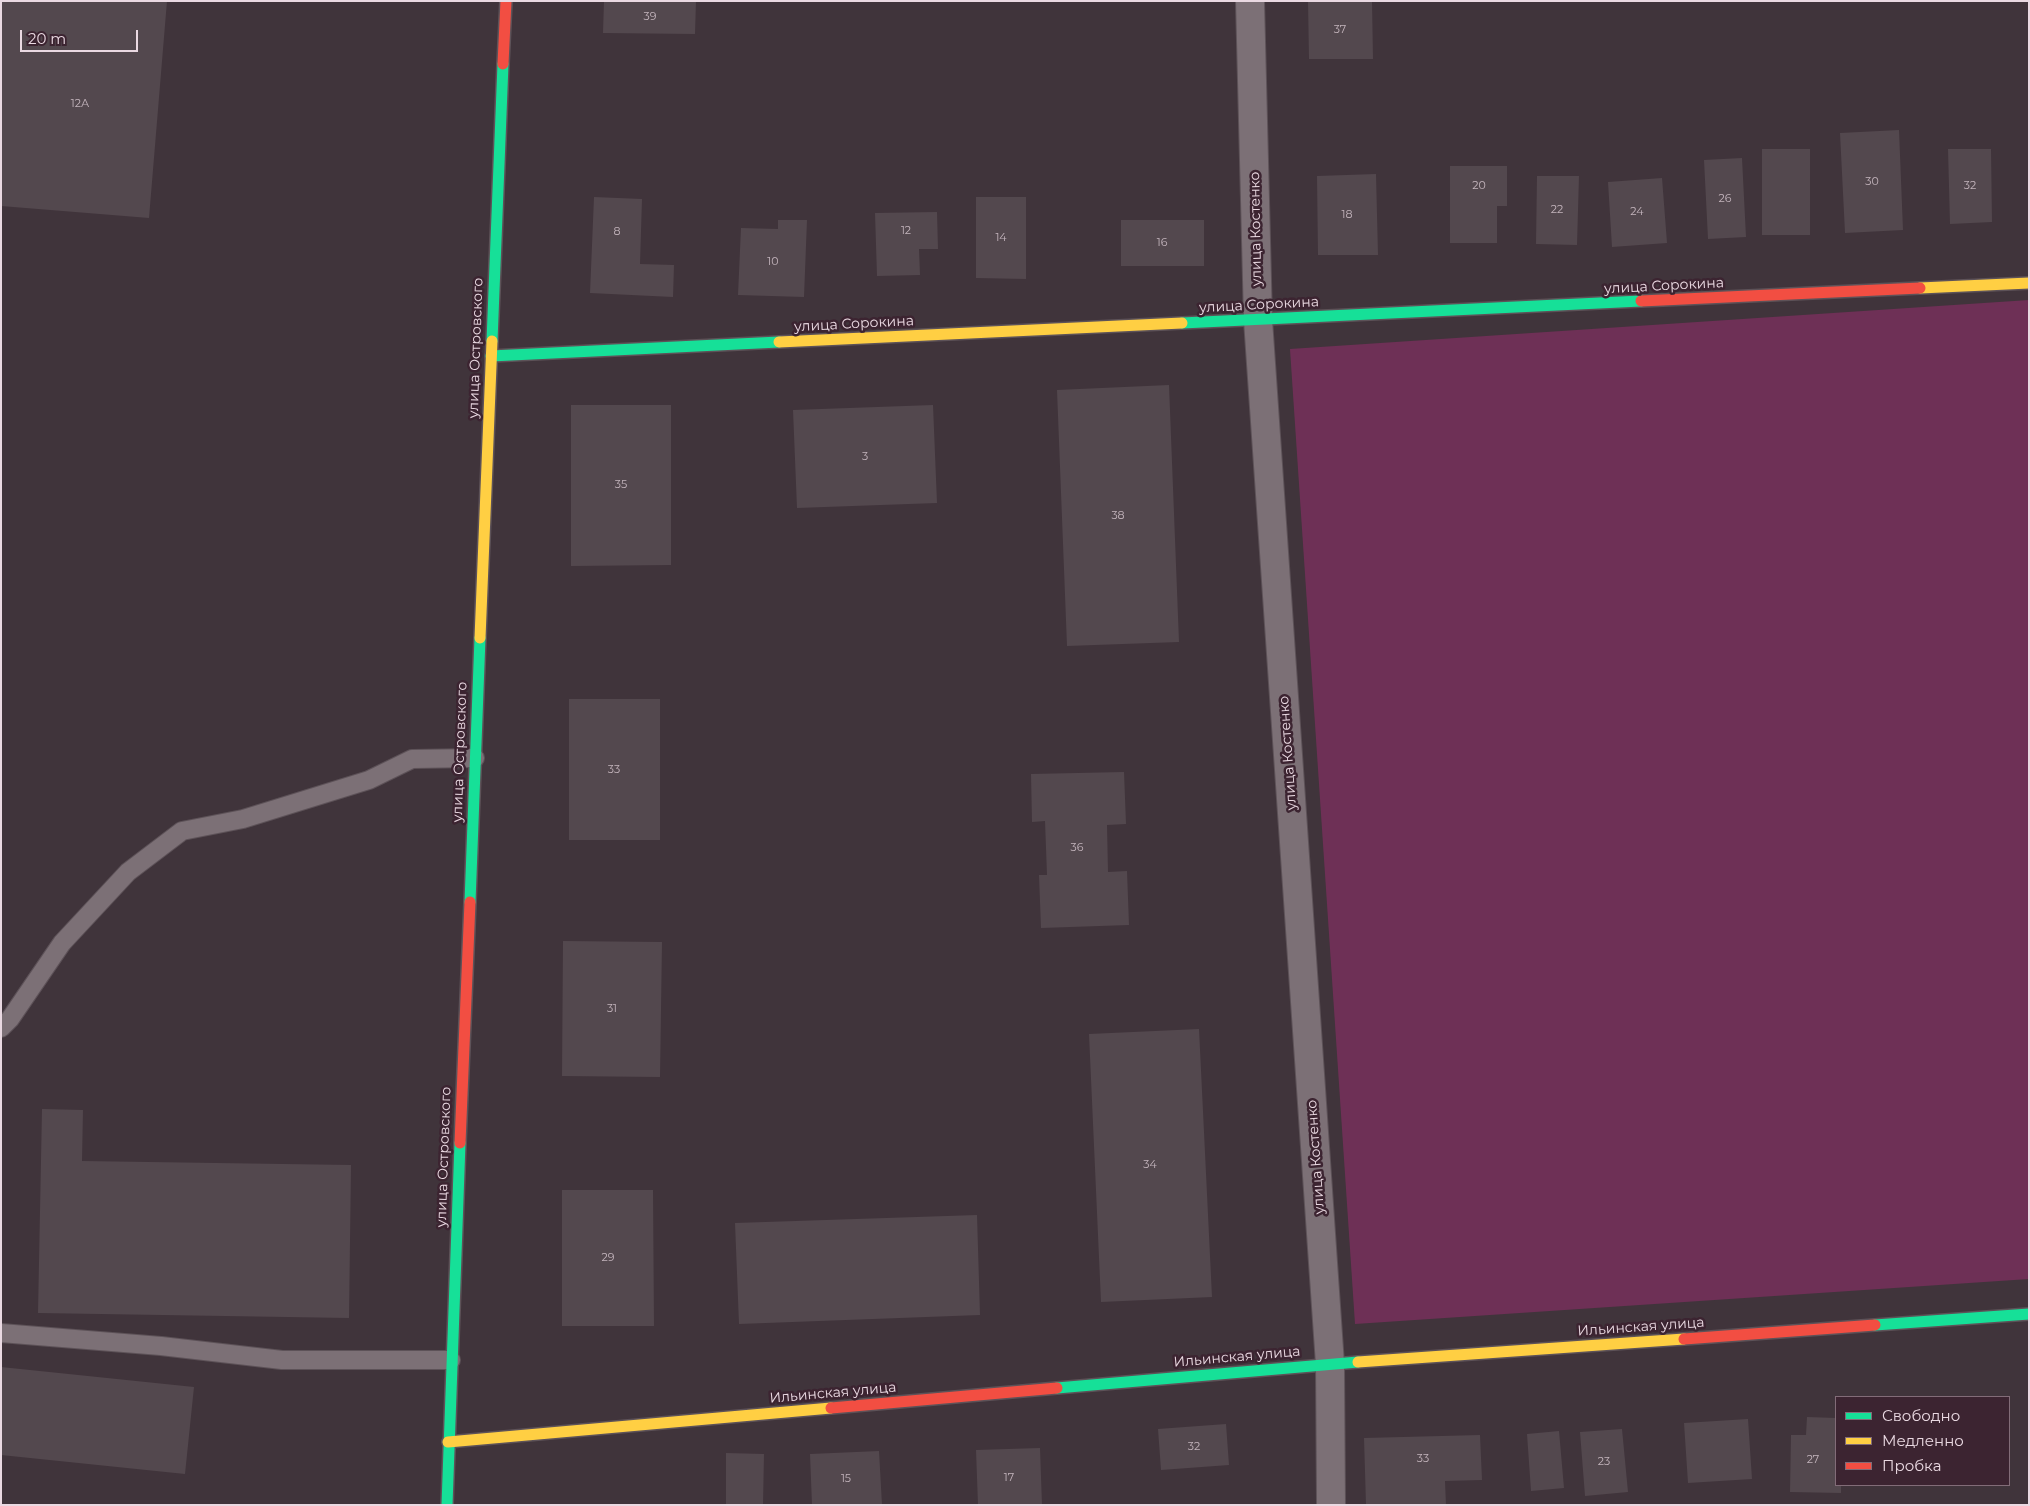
<!DOCTYPE html>
<html>
<head>
<meta charset="utf-8">
<style>
  body { margin:0 }
  #map { position:relative; width:2030px; height:1506px; overflow:hidden; background:#40343b; font-family:Montserrat,sans-serif }
  canvas { display:block }
  .frame { position:absolute; inset:0; border:2px solid #ead9e2; pointer-events:none }
  .legend { position:absolute; left:1835px; top:1396px; width:175px; height:90px; box-sizing:border-box; background:#3c2431; border:1px solid #826c78; margin:0; padding:6px 9px; list-style:none; font-size:15px; color:#ead9e2 }
  .legend li { display:flex; align-items:center; gap:10px; height:25px }
  .legend b { width:25px; border:1px solid #826c78 }
  .scale { position:absolute; left:20px; top:30px; width:118px; height:22px; box-sizing:border-box; border:2px solid #ead9e2; border-top:0; padding-left:6px; font-size:15px; line-height:18px; white-space:nowrap; color:#ead9e2; -webkit-text-stroke:4px #3c2431; paint-order:stroke }
</style>
</head>
<body>
<div id="map">
<canvas width="2030" height="1506"></canvas>
<div class="frame"></div>
<ul class="legend">
<li><b style="height:6px;background:#16e098"></b>Свободно</li>
<li><b style="height:6px;background:#ffcf43"></b>Медленно</li>
<li><b style="height:6px;background:#f24e42"></b>Пробка</li>
</ul>
<div class="scale">20 m</div>
</div>
<script>
const c = document.querySelector('canvas').getContext('2d');
c.lineJoin = 'round';
function fillPath(path, color) {
  c.fillStyle = color;
  c.fill(path, 'evenodd');
}
function strokePath(path, color, width, dash) {
  c.strokeStyle = color;
  c.lineWidth = width;
  c.lineCap = dash ? 'butt' : 'round';
  c.setLineDash(dash || []);
  c.stroke(path);
}
function label(font, color, halo, rows, align = 'center') {
  c.font = font + ' Montserrat,sans-serif';
  c.lineWidth = 5;
  c.setLineDash([]);
  c.textBaseline = 'middle';
  c.strokeStyle = halo;
  c.fillStyle = color;
  for (const [text, x, y, turn = 0] of rows) {
    c.save();
    c.translate(x, y);
    c.rotate((+turn || 0) * Math.PI / 180);
    c.textAlign = isNaN(turn) ? turn : align;
    if (halo) c.strokeText(text, 0, 0);
    c.fillText(text, 0, 0);
    c.restore();
  }
}
const green = new Path2D(`
  M2029,300V1279L1355,1324L1290,349Z`);
const building = new Path2D(`
  M1,1H167L149,218L1,206Z
  M604,1H696L695,34L603,33Z
  M1308,1H1372L1373,59H1309Z
  M1899,130L1903,230L1845,233L1840,133Z
  M1762,149H1810V235H1762Z
  M1948,149H1991L1992,222L1950,224Z
  M1742,158L1746,237L1708,239L1704,160Z
  M1450,166H1507V206H1497V243H1450Z
  M1376,174L1378,255H1318L1317,176Z
  M1537,176H1579L1577,245L1536,244Z
  M1662,178L1667,243L1612,247L1608,182Z
  M594,197L642,199L640,264L674,265L673,297L590,293Z
  M976,197H1026V279L976,278Z
  M937,212L938,249H919L920,275L877,276L875,213Z
  M778,220H807L804,297L738,295L741,228L778,229Z
  M1121,220H1204V266H1121Z
  M1169,385L1179,642L1067,646L1057,390Z
  M571,405H671V565L571,566Z
  M933,405L937,503L797,508L793,410Z
  M569,699H660V840H569Z
  M1124,772L1126,824L1107,825L1108,872L1127,871L1129,925L1041,928L1039,875H1047L1045,821L1032,822L1031,774Z
  M563,941L662,942L660,1077L562,1076Z
  M1199,1029L1212,1297L1101,1302L1089,1034Z
  M42,1109L83,1110L82,1161L351,1165L349,1318L38,1313Z
  M562,1190H653L654,1326H562Z
  M977,1215L980,1315L739,1324L735,1223Z
  M1,1367L194,1387L185,1474L1,1455Z
  M1807,1417L1836,1418V1485H1841V1493L1790,1492L1791,1435H1806Z
  M1748,1419L1752,1479L1688,1483L1684,1423Z
  M1226,1424L1229,1465L1161,1470L1158,1429Z
  M1622,1429L1628,1492L1585,1496L1580,1432Z
  M1559,1431L1564,1488L1531,1491L1527,1434Z
  M1480,1435L1482,1480L1445,1481L1446,1505H1366L1364,1438Z
  M1040,1448L1042,1505H978L976,1450Z
  M879,1451L882,1505H812L810,1454Z
  M726,1453L764,1454L763,1505H726Z`);
const lane = new Path2D(`
  M1,1028L10,1019L62,943L128,872L182,831L243,819L369,780L412,759L475,758
  M1,1333L161,1346L282,1360H451`);
const street = new Path2D(`
  M1250,1L1258,320L1330,1364L1331,1505`);
const fast = new Path2D(`
  M1182,323L1641,301
  M492,341L503,64
  M491,356L779,342
  M470,902L480,638
  M1875,1325L2029,1314
  M1057,1388L1358,1362
  M447,1505L460,1143`);
const slow = new Path2D(`
  M1920,288L2029,283
  M779,342L1182,323
  M480,638L492,341
  M1358,1362L1684,1339
  M448,1442L831,1408`);
const jam = new Path2D(`
  M503,64L506,1
  M1641,301L1920,288
  M460,1143L470,902
  M1684,1339L1875,1325
  M831,1408L1057,1388`);
const numberNames = [
  ["39",650,17],
  ["37",1340,30],
  ["12А",80,104],
  ["30",1872,182],
  ["20",1479,186],
  ["32",1970,186],
  ["26",1725,199],
  ["22",1557,210],
  ["24",1637,212],
  ["18",1347,215],
  ["12",906,231],
  ["8",617,232],
  ["14",1001,238],
  ["16",1162,243],
  ["10",773,262],
  ["3",865,457],
  ["35",621,485],
  ["38",1118,516],
  ["33",614,770],
  ["36",1077,848],
  ["31",612,1009],
  ["34",1150,1165],
  ["29",608,1258],
  ["32",1194,1447],
  ["33",1423,1459],
  ["27",1813,1460],
  ["23",1604,1462],
  ["17",1009,1478],
  ["15",846,1479]
];
const streetNames = [
  ["улица Костенко",1256,229,-91],
  ["улица Сорокина",1664,286,-3],
  ["улица Сорокина",1259,305,-3],
  ["улица Сорокина",854,324,-3],
  ["улица Островского",476,348,-88],
  ["улица Островского",460,752,-88],
  ["улица Костенко",1288,753,-94],
  ["улица Островского",444,1157,-88],
  ["улица Костенко",1316,1157,-94],
  ["Ильинская улица",1641,1327,-4],
  ["Ильинская улица",1237,1357,-5],
  ["Ильинская улица",833,1393,-5]
];
fillPath(green, '#6e3056');
fillPath(building, '#53484e');
strokePath(lane, '#5d5258', 20);
strokePath(street, '#5d5258', 30);
strokePath(fast, '#5d5258', 14);
strokePath(slow, '#5d5258', 14);
strokePath(jam, '#5d5258', 14);
strokePath(lane, '#7c7076', 18);
strokePath(street, '#7c7076', 28);
strokePath(fast, '#16e098', 11);
strokePath(slow, '#ffcf43', 11);
strokePath(jam, '#f24e42', 11);
label('11px', '#c4b5bd', null, numberNames);
label('14px', '#ead9e2', '#3c2431', streetNames);
</script>
</body>
</html>
